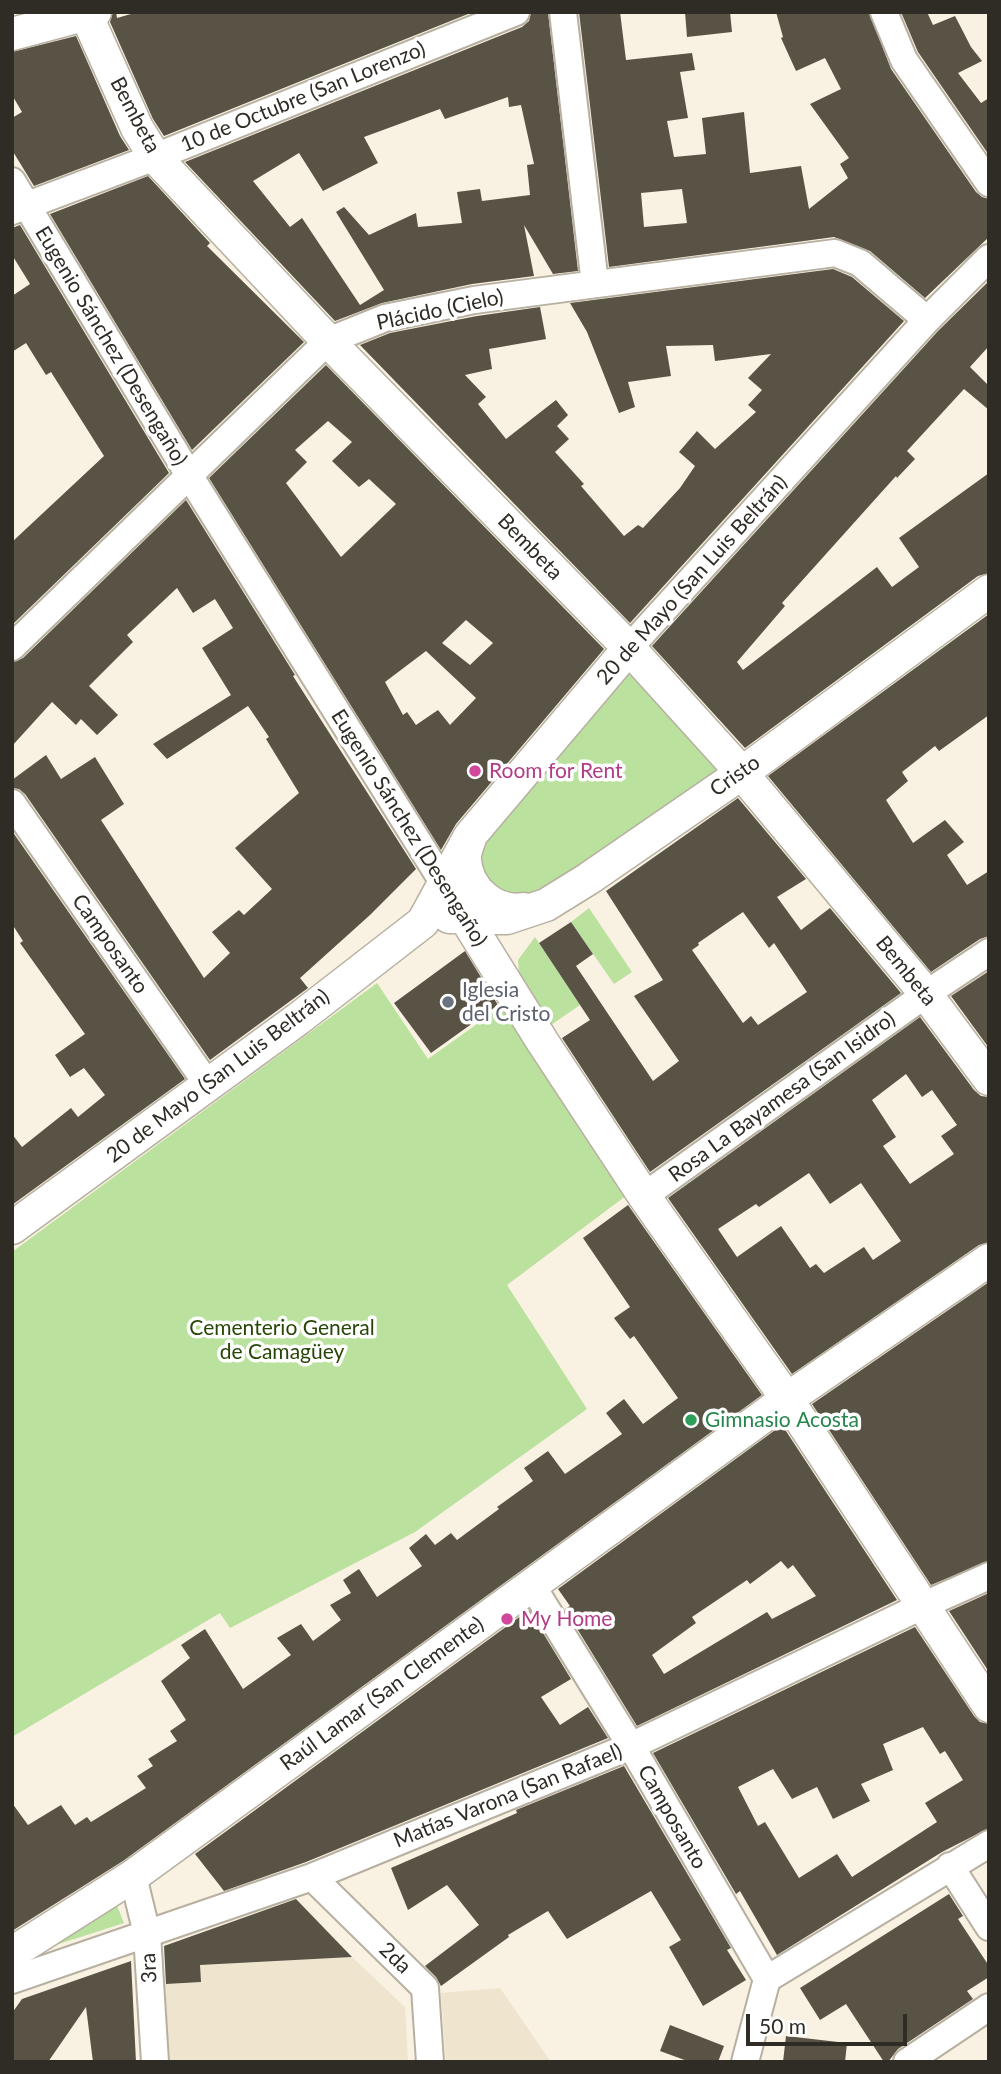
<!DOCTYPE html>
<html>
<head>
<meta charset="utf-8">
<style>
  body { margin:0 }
  #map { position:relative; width:1001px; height:2074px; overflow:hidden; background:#f9f1e1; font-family:Lato,sans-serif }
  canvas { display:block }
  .frame { position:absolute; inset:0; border:14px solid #2f2c26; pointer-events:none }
  .scale { position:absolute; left:746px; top:2014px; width:161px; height:32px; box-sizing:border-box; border:4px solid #2f2c26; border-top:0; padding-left:9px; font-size:21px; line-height:24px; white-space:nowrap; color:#2f2c26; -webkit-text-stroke:5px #fff; paint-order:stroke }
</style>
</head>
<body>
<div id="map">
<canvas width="1001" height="2074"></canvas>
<div class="frame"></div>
<div class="scale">50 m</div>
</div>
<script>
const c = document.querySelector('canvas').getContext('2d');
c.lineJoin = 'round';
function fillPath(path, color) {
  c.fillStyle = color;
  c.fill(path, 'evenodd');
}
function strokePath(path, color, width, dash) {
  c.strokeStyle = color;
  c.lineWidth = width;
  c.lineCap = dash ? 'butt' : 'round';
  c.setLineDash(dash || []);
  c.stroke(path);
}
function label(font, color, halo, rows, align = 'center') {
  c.font = font + ' Lato,sans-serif';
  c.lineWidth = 7;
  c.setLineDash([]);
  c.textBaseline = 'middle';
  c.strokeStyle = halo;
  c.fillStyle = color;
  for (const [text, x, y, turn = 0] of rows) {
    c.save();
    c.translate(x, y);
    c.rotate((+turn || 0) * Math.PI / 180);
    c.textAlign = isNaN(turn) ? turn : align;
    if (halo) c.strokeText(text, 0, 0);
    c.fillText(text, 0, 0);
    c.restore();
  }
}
const built = new Path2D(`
  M352,1957L405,2007L408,2062H169L165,1984L200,1982V1965Z
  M500,1988L551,2062H446L441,1993Z`);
const green = new Path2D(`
  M621,674L637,676L716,761L715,773L530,903L483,884L477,844Z
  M589,908L632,972L614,984L571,922Z
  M535,937L580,1005L551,1025L519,972L518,960Z
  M377,983L428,1059L505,1004L627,1195L507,1285L587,1409L415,1532L230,1628L220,1613L12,1737V1252Z
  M115,1901L124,1923L37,1951Z`);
const building = new Path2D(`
  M113,12H116L117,18L138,12H473L164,136L153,119L110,22Z
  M531,12H548L578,271L553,274L524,225L534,276L472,284L382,303L335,321L185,162L522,27L529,21ZM508,97L509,107L521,105L534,164L527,165L530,195L482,201L480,189L457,192L462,223L418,227L416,213L369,235L344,207L336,212L384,290L360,305L302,218L290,227L253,181L299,153L323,191L378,163L364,137L440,109L445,119Z
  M579,12H620L626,60L692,53L695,70L680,72L688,118L667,121L674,157L706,154L702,118L744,112L750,173L801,166L809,209L848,178L840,164L849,158L810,104L841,89L825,58L796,71L781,38L783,37L776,12H869L891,69L976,192L982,197L989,199V237L925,298L870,251L834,237L609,267ZM682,189L687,223L644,227L641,193Z
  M685,12H730L732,32L687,37Z
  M901,12H927L933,25L955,16L971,47L982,61L958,73L981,103L989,98V155L918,52Z
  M76,36L120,136L129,150L34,186L12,150V118L22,112L12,95V52Z
  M148,176L210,243L207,246L304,342L192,450L50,214Z
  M20,225L169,473L12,625V542L104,456L51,372L46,375L26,343L12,352V296L30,284L12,255V228Z
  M833,269L852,277L904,321L630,623L360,345L390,333L477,316L540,307L546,339L489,349L492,369L465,375L486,397L478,404L506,439L556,400L568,415L557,426L569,439L555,452L584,484L581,486L624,536L638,525L643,528L680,488L695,466L679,452L697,431L715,449L756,412L748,405L762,390L748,378L771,354L715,361L713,345L666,346L671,376L628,382L635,407L619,413L587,332L570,303Z
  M989,281V346L970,367L989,386V410L964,389L907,451L915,459L897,478L896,476L782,603L785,606L737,662L743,670L877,567L892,587L919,567L899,538L989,473V573L978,576L745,748L652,646L938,331Z
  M326,365L604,649L456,824L441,850L209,478ZM328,421L352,442L332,461L359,487L369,479L396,504L341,557L286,483L307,462L295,450ZM466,620L493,643L470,665L442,643ZM426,651L476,698L450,725L438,710L416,725L407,712L403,715L385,682Z
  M186,500L295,675L293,676L416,869L370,915L300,978L308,988L210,1060L25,794L19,789L12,788V780L46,755L61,779L95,757L124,804L101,820L204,978L230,953L212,932L239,910L244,915L272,889L235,848L299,793L266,739L269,737L248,706L167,759L153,744L231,695L202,648L233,628L215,599L193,613L177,588L127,635L133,642L89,686L118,715L97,735L81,719L76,725L52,702L12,746V662L23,658Z
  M989,614V715L939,751L935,746L902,772L908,781L886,800L913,843L945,820L964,842L947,855L967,885L989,871V936L980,939L931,972L768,776Z
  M738,798L806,879L777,897L801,930L830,908L901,993L650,1172L562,1038L590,1020L539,943L571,922L593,954L576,966L653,1081L679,1061L634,996L663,980L606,891ZM743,912L769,948L774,943L807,992L758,1025L751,1016L743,1023L692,950L699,945L698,943Z
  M12,831L185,1079L12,1205V1134L22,1147L71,1108L78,1117L105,1095L84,1068L70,1077L55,1055L85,1034L20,943L23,941L12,924Z
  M465,951L498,1005L431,1053L394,1003Z
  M989,971V1048L951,996Z
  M920,1017L974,1090L981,1096L989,1097V1242L979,1245L792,1374L668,1198ZM906,1074L922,1097L932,1090L957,1125L941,1136L954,1154L910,1184L883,1146L896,1137L872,1100ZM809,1173L830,1204L861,1183L901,1241L873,1260L864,1247L824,1273L816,1264L810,1268L781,1226L737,1257L718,1229L756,1204L759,1207Z
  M628,1205L762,1395L123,1861L12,1931V1803L28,1825L61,1805L75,1825L87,1817L91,1822L146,1788L137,1776L153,1766L148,1759L177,1741L170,1731L186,1720L161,1681L190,1658L181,1645L205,1629L243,1689L291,1655L277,1638L301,1624L313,1641L341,1620L330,1605L351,1593L343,1580L359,1569L377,1597L422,1566L409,1548L426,1534L435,1545L451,1533L457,1540L499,1509L497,1507L533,1481L524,1468L548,1451L565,1474L622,1434L606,1413L624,1399L643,1424L678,1398L634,1336L630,1339L614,1318L630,1307L583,1238Z
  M989,1282V1561L931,1585L812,1404Z
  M782,1425L897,1600L637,1726L565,1609L570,1606L558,1589ZM781,1561L788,1569L793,1565L816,1596L772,1619L767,1612L664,1674L652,1655L696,1623L692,1617L747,1580L750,1584Z
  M989,1593V1672L949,1611Z
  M529,1610L571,1679L541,1697L560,1725L588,1707L608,1738L306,1862L224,1891L195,1854Z
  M915,1627L974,1716L980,1722L989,1724V1828L942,1852L777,1955L740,1891L736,1894L653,1753ZM923,1727L940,1754L945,1751L963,1780L925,1803L937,1822L852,1877L837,1854L799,1878L765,1822L758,1826L738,1787L773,1769L792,1799L817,1787L833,1819L870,1801L861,1784L893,1770L883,1744Z
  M624,1766L731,1948L727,1950L746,1980L703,2006L669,1947L681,1940L651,1891L567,1939L548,1911L508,1935L509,1937L441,1986L436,1977L425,1966L479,1925L447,1885L408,1910L391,1868L517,1813L516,1810Z
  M949,1894L963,1916L958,1919L989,1966V1977L967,1991L973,1999L898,2049L888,2062H884L846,2004L820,2020L800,1988Z
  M296,1899L352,1957L200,1965L201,1982L166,1984L164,1946Z
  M131,1961L136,2062H93L86,2007L48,2062H12V2013L22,1999Z
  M670,2025L724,2046L718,2062H690L660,2051Z
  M786,2036L847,2043L845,2062H783Z`);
const minor = new Path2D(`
  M563,12L595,284
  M884,12L904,60L989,183
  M12,181L189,475L443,882
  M12,211L155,157L516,12
  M12,647L328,341L385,318L474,300L835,253L860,263L927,320
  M629,648L927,320L989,258
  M12,803L208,1085
  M644,1196L926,994L989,952
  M531,1584L631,1746L767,1979
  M950,1866L989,1927
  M133,1876L147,1934L155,2062
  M312,1877L425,1988L430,2062
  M767,1979L989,1844
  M12,1980L312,1877L631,1746L924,1605L989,1576
  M745,2062L767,1979
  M907,2062L989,2007`);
const tertiary = new Path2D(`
  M85,12L137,128L155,157L328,341L629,648L734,764L926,994L989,1079
  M12,34L95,12
  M470,838C468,845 464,853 465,860C467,889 494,914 524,909
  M443,882L542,1041L644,1196L787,1399L989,1706
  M449,917L507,918L546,905L588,879L742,773L989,591
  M12,1228L298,1019L423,922L470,836L629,648
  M12,1953L133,1876L787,1399L989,1260`);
const markers = [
  [475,771,7,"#d1479c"],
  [448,1002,7,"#6b7280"],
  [691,1420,7,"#2e9e5b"],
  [507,1619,7,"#d1479c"]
];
const streetNames = [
  ["10 de Octubre (San Lorenzo)",303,97,-22],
  ["Bembeta",135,115,62],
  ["Plácido (Cielo)",440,310,-12],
  ["Eugenio Sánchez (Desengaño)",111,346,59],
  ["Bembeta",530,547,46],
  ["20 de Mayo (San Luis Beltrán)",692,580,-48],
  ["Cristo",735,776,-35],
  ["Eugenio Sánchez (Desengaño)",409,828,58],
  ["Camposanto",110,944,55],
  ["Bembeta",906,971,51],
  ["20 de Mayo (San Luis Beltrán)",218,1076,-37],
  ["Rosa La Bayamesa (San Isidro)",782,1097,-36],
  ["Raúl Lamar (San Clemente)",382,1694,-36],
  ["Matías Varona (San Rafael)",508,1796,-22],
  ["Camposanto",672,1817,60],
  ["2da",395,1958,44],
  ["3ra",149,1968,-93]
];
const hotelNames = [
  ["Room for Rent",489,771],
  ["My Home",521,1619]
];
const worshipNames = [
  ["Iglesia",462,990],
  ["del Cristo",462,1014]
];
const parkNames = [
  ["Cementerio General",282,1328],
  ["de Camagüey",282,1352]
];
const leisureNames = [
  ["Gimnasio Acosta",705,1420]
];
fillPath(built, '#efe4ce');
fillPath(green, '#bae19e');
fillPath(building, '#595346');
strokePath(minor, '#b7b0a1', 30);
strokePath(tertiary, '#b7b0a1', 35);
strokePath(minor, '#fff', 26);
strokePath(tertiary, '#fff', 32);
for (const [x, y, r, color] of markers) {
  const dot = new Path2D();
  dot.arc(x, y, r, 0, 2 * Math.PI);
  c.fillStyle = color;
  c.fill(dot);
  strokePath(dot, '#fff', 2.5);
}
label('21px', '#2f2c26', '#fff', streetNames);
label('21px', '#b23c85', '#fff', hotelNames, 'left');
label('21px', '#5b616d', '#fff', worshipNames, 'left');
label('21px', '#284607', '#fff', parkNames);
label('21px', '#27864d', '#fff', leisureNames, 'left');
</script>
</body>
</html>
